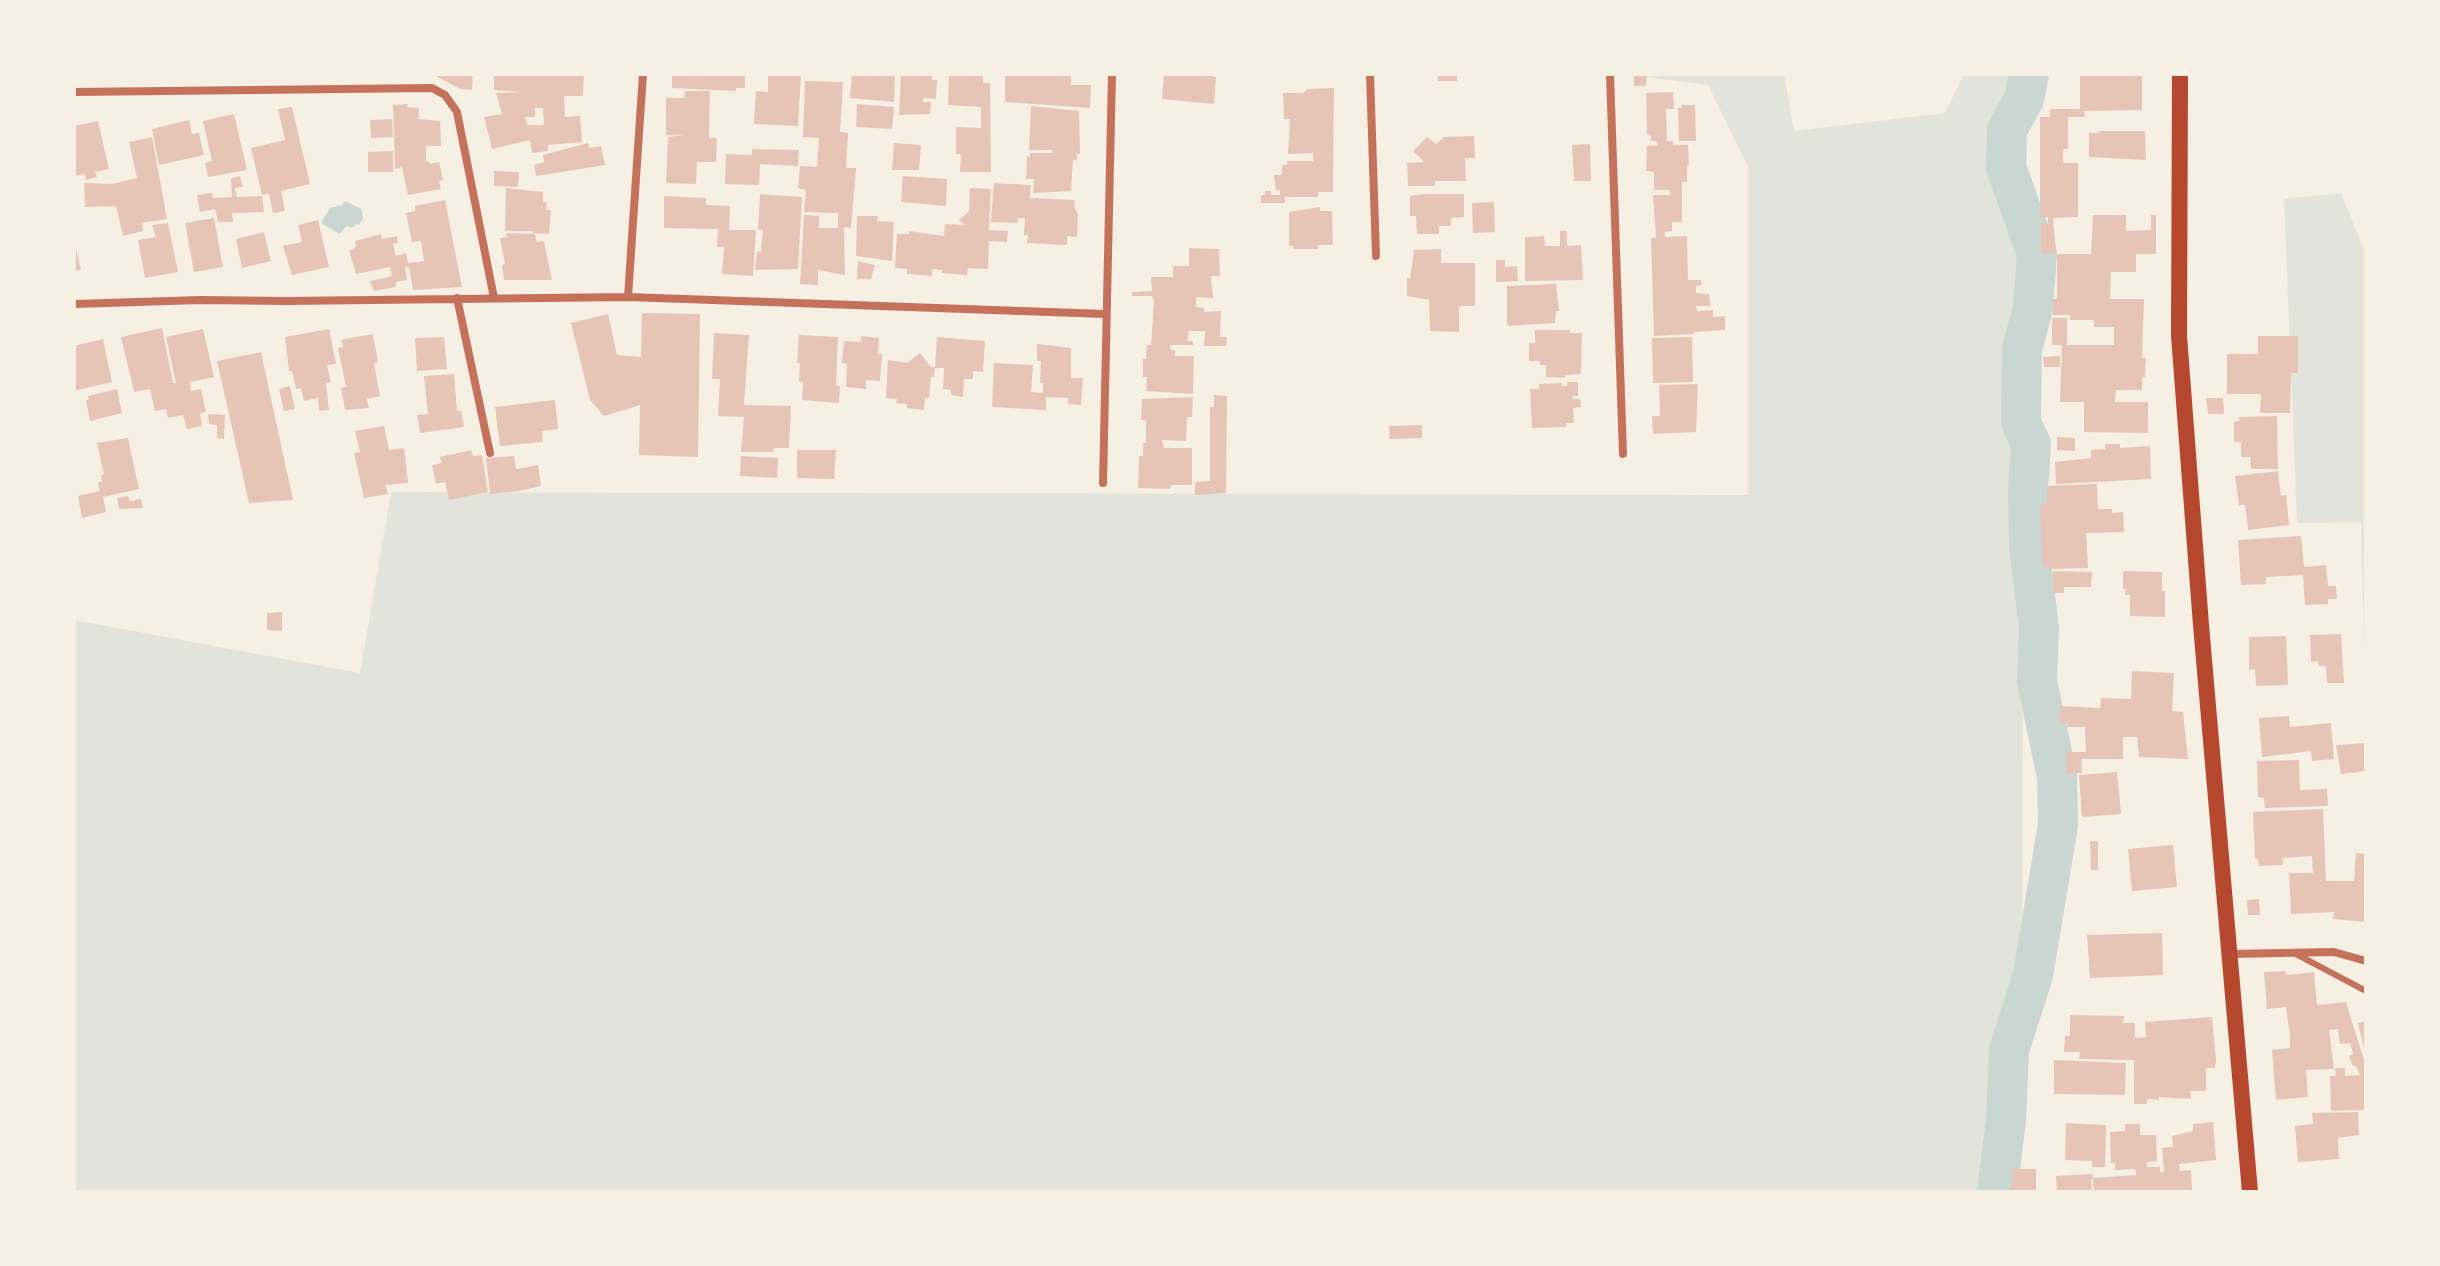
<!DOCTYPE html>
<html>
<head>
<meta charset="utf-8">
<style>
  body { margin:0 }
  #map { position:relative; width:2440px; height:1266px; overflow:hidden; background:#f6efe4; font-family:"Source Sans 3",sans-serif }
  canvas { display:block }
  .frame { position:absolute; inset:0; border:76px solid #f6efe4; pointer-events:none }
</style>
</head>
<body>
<div id="map">
<canvas width="2440" height="1266"></canvas>
<div class="frame"></div>
</div>
<script>
const c = document.querySelector('canvas').getContext('2d');
c.lineJoin = 'round';
function fillPath(path, color) {
  c.fillStyle = color;
  c.fill(path, 'evenodd');
}
function strokePath(path, color, width, dash) {
  c.strokeStyle = color;
  c.lineWidth = width;
  c.lineCap = dash ? 'butt' : 'round';
  c.setLineDash(dash || []);
  c.stroke(path);
}
const green = new Path2D(`
  M1645,74H1784L1794,131L1945,113L1964,74H2029L2025,144L2021,1192H74V620L360,673L391,492L1748,495V167L1708,85L1646,77Z
  M2341,193L2366,255V735L2361,522L2297,523L2284,199Z`);
const water = new Path2D(`
  M345,201L361,209L363,218L359,225L356,224L352,228L346,226L340,234L321,223L330,208L342,205Z`);
const river = new Path2D(`
  M1997,1192L2006,1120L2009,1050L2033,975L2058,825L2057,777L2037,681L2039,628L2029,545L2028,489L2031,444L2021,423L2022,349L2033,308L2037,254L2006,167L2007,130L2024,99L2029,74`);
const building = new Path2D(`
  M432,74H473L472,90L460,89Z
  M494,74H584L583,96H564L565,117L580,116L582,142L548,145V151L532,153L530,140L492,149L484,117L502,114L496,93L522,92L494,90ZM535,108H543L544,125H527L525,117H535Z
  M672,74H745V88H736V91L672,88Z
  M768,74H801L798,126L754,124L756,91L768,92Z
  M852,74H895L894,102L850,98Z
  M901,74H932V80H937L936,99L923,98V102H931L930,114L899,115Z
  M949,74H983V83H990L991,172H960L961,154H956V127L981,128V107L948,105Z
  M1005,74H1071V85H1091L1090,108L1005,102Z
  M1164,74H1213V77H1216L1214,104L1162,99Z
  M1438,74H1457V81H1438Z
  M1634,74H1647L1646,86H1634Z
  M2080,74H2142V110L2084,111L2085,117H2068V149H2063V163H2078V217L2053,218L2056,253H2041V223H2048V217H2040V117H2050V109H2080Z
  M805,81L843,82L840,132L848,133L846,168H856L851,228L844,227L845,275L818,270V285L800,284L804,215L819,216V228H838V213L804,212L806,190L798,188L800,166L817,167L819,138L803,137Z
  M1334,88L1333,192H1318V197H1285V203H1261V195H1265V191H1271V195H1280V190L1276,191L1274,175H1282V165H1287V161H1313V153L1288,154L1290,119H1284L1283,93H1303L1307,89Z
  M685,91H710L709,138H717L716,162H697L696,184L666,183L668,137L684,135H666V98H684Z
  M1673,92L1674,109H1666L1667,141H1673V145H1688L1689,165H1687V182H1682V222H1672V231L1665,232V237L1687,236L1688,280H1701L1702,285L1696,286V293L1709,294L1710,306H1696L1697,311L1713,310V317L1725,316V330L1694,332V334L1654,336L1651,238H1656L1653,195H1670V190H1654V172L1646,171L1647,146L1657,145V141H1651V135H1647L1646,93Z
  M408,104L407,107L419,108L418,119L440,121L441,146H426V162L429,161L430,164L439,162L443,180L439,181L441,189L408,195L402,167L395,169L393,105Z
  M857,104L894,107L892,129L856,127Z
  M1681,105H1695L1696,141H1679L1678,108H1682Z
  M1031,106L1079,111L1080,154H1077V160H1073L1071,191L1033,193L1034,179H1026L1027,156L1030,157V153H1052V150H1029Z
  M292,107L310,184L281,191L285,211L273,213L269,194L262,195L251,148L285,140L278,109Z
  M234,114L247,170L208,177L205,163L212,161L203,121Z
  M392,119L393,137L371,138L370,120Z
  M189,120L192,134L199,133L204,155L159,165L152,129Z
  M98,121L109,169L95,172L97,177L86,180L85,174L74,176V126Z
  M2099,131H2145L2146,160L2089,157V133H2099Z
  M1474,136L1475,158H1465L1466,181H1435V186H1408L1407,163L1424,162L1413,151L1427,137L1436,144L1444,137Z
  M152,137L167,219L142,223L143,231L123,236L116,206L85,207L84,183L112,184L137,178L129,142Z
  M588,143L589,148L601,146L605,165L536,176L534,165L544,162L543,155Z
  M894,143L921,145L919,170H892Z
  M1590,144L1591,181H1574L1572,145Z
  M752,149L799,150L798,166L760,164L759,185L725,184L726,154L752,155Z
  M393,151V172H368V152Z
  M494,171L519,172L518,187L494,186Z
  M240,176L243,187L235,188L237,197L262,196L264,212L232,213L233,222H218L215,209L200,212L197,195L212,193L213,198L232,197L231,178Z
  M903,176L947,179L946,206L901,202Z
  M994,183L1031,185L1030,198L1075,200L1074,207L1078,214L1077,237L1067,236V245L1027,243L1028,235H1024L1025,218H1018L1017,223L991,222Z
  M506,188L543,192V202H547L546,210H551L549,234L533,233L532,231H505Z
  M970,188L991,189L989,230L1008,231L1007,242L989,241L988,269L968,268L967,275L942,273V270L932,269V276L907,274V269L895,268L897,234H909V231L944,236L945,224L965,225L959,220L969,211Z
  M760,194L802,197L798,269L755,270L757,251L761,252L763,230H758Z
  M1426,194H1464V217L1451,218V226H1439V234H1417L1416,216H1410V196Z
  M664,196L706,198V205L730,206L729,230H756L753,276L722,274L724,247H717L718,229L664,228Z
  M445,200L462,287L413,290L409,267L405,268L407,280L396,282V287L374,291L370,281L392,276L390,267L356,274L349,251L356,247L355,241L381,234L382,239L397,236L398,243L393,244L396,256L406,253L408,263L424,261L421,241L412,242L406,213L415,211V206Z
  M1494,202L1495,232L1473,233L1472,203Z
  M1320,207V211H1332L1333,245H1318V249H1293V246H1289V212Z
  M2093,215H2126V231L2151,230V215H2156V254H2136V272H2111L2110,299H2144L2142,358H2146L2145,377H2142V390H2116L2115,402H2148V433L2084,432V402H2060L2062,345H2052V318H2067V345H2114V327H2094V320H2070V315H2053V299H2057V254H2091Z
  M857,216H878L877,221L894,222L892,261L856,256Z
  M214,218L223,267L194,272L185,223Z
  M318,220L329,267L292,275L283,246L302,242L298,225Z
  M168,223L178,272L145,278L138,240L156,237L152,225Z
  M1560,231H1567V246L1581,245L1583,280L1525,281V237L1544,236L1545,246H1560Z
  M264,232L271,261L242,268L236,239Z
  M506,233L535,234L537,242L544,241L552,280H504L502,265L505,264L500,238L507,237Z
  M75,244L81,270L74,271V245Z
  M1189,248L1219,249L1220,276H1211L1213,298L1196,297V307L1204,308V312L1221,311L1220,337H1227L1226,346H1204L1205,331H1189L1187,341H1193V345H1170L1171,350H1175V356H1194L1193,394L1146,391L1147,377H1143V359H1146L1147,345H1151L1154,302L1152,296H1132V292L1152,291L1151,277H1173V266H1189Z
  M1441,249V263H1475V306H1459V332L1430,331L1429,300L1407,296V278L1410,279L1414,250Z
  M1496,260H1505V267L1517,266L1518,281L1496,282Z
  M858,261L875,265L871,279H857Z
  M1556,284L1559,311H1556L1555,323L1507,326V286Z
  M642,313L700,314L698,457L639,455L640,405L604,416L590,400L571,323L608,314L617,355L641,357Z
  M162,328L173,383H176L166,337L203,329L214,377L190,382L191,391L201,389L206,412L200,413L202,426L187,429L183,415L168,418L166,409L155,411L150,389L134,392L121,337Z
  M329,329L336,364L327,365L331,382L326,383L329,410L319,411L318,398L304,401L301,388L296,389L292,371H289L285,337Z
  M1535,330H1570L1569,333H1582L1581,374L1565,375V378L1546,377V365H1540V361H1529V343H1535Z
  M714,333L749,335L744,405L791,406L789,448H774L773,452H741L744,417L718,416L720,379H712Z
  M373,334L378,362L374,363L380,396L367,399L369,408L345,410L341,388L346,387L338,348L343,347L341,340Z
  M799,335L838,337L836,386H840L839,403L802,400L803,382H799L800,363H797Z
  M861,336L879,338L878,354H882L880,381L866,380V389L846,387L847,364L842,363L844,341L861,342Z
  M2258,336H2298V373H2291L2290,413H2260L2261,394H2227V354H2258Z
  M444,337L447,369L417,371L415,338Z
  M937,337L985,341L983,372L973,371V379H964L963,397L951,395V390L943,389L944,368H935L934,377H931L929,398H925L924,410L907,408V404L896,403L897,399L886,398L888,360L907,363L920,353L931,367H935Z
  M1692,337L1693,382L1653,383L1652,338Z
  M103,339L112,382L74,391V346Z
  M1037,344L1071,348V378H1083L1081,405L1068,404V398L1046,397V410L992,407L994,363L1033,365L1031,392L1043,393V383H1040L1041,361H1037Z
  M261,352L293,500L249,503L217,361Z
  M2060,356V367H2044L2043,357Z
  M454,374L457,411L461,410L464,427L420,433L417,415L428,414L424,376Z
  M1567,382H1578V396H1573V399H1580L1581,407L1573,408L1574,423H1566V427L1532,428L1530,389H1539V384L1562,383V386H1567Z
  M1698,384L1696,432L1653,434L1652,416H1660L1659,385Z
  M290,386L295,409L284,411L279,389Z
  M117,389L122,413L90,421L86,400H89L88,396Z
  M1214,395L1227,396L1226,493L1195,495V482L1210,481V407H1214Z
  M1193,397L1192,417H1187L1186,441L1162,440L1164,448H1192V485H1171L1170,489L1138,488L1139,456H1143V443H1146V420H1141L1142,399Z
  M2206,398H2223L2224,414H2208Z
  M555,400L558,429L542,431L543,442L500,446L495,407Z
  M208,414L225,415L224,439L217,438V425L209,424Z
  M2277,416L2278,469H2251L2250,457H2241V442H2234V422L2239,421V417Z
  M1422,425V438L1390,439L1389,426Z
  M384,426L389,450L404,448L408,483L385,485L388,494L364,498L354,453L360,452L355,431Z
  M2057,437L2075,438V451L2057,450Z
  M128,438L139,489L103,497L106,512L82,518L78,496L100,491L98,482H102L101,475L104,474L97,443Z
  M2105,444H2120V448L2150,446L2151,479L2056,484L2055,462L2091,458V450L2105,449Z
  M471,450L473,456L482,455L488,492L449,500L445,482L436,484L432,465L442,463L440,457Z
  M797,450H836L834,479L797,478Z
  M514,456L516,469L538,465L541,486L519,491L490,494L486,458Z
  M741,456L778,458L777,478L740,476Z
  M2278,471L2281,496L2286,495L2289,525L2248,530L2245,505H2239L2235,476Z
  M2097,484L2098,509H2112V513L2123,512L2124,532L2086,533L2088,568L2049,569V567H2043L2040,504H2047V486Z
  M128,496L130,501L141,499L143,508L119,509L117,498Z
  M2301,536L2304,567L2326,565L2328,586H2336L2337,599H2328V604L2305,605L2303,575L2266,577V584L2241,585L2238,540Z
  M2053,571L2092,572L2091,587H2064V593H2053Z
  M2123,571L2162,572V591H2165V617L2130,616V595H2125L2126,589H2123Z
  M282,612V631L267,630V613Z
  M2341,634L2344,683H2327L2326,666H2319L2318,661L2311,662L2310,635Z
  M2286,636L2288,685L2256,686L2255,669L2249,670V637Z
  M2132,671L2174,673L2172,711L2183,712L2188,759L2139,757L2137,737H2123V759H2081L2082,773L2067,774L2066,752H2086L2085,727H2067V723L2059,724L2060,706L2100,708L2101,698L2131,699Z
  M2289,716L2290,727L2331,723L2334,759L2312,761L2311,751L2262,757L2259,718Z
  M2366,743V771L2341,774L2336,745Z
  M2299,760L2300,790L2327,789L2328,806L2265,808L2264,798L2258,797L2257,761Z
  M2117,772L2121,814L2082,817L2079,775Z
  M2323,809L2326,881H2354L2356,853L2366,854V922L2333,919L2334,912L2291,914L2289,873H2313L2312,856L2283,858V865L2259,866L2258,859H2255L2253,812Z
  M2090,841H2098V870H2091Z
  M2173,845L2177,887L2132,891L2128,849Z
  M2259,899L2260,915H2248L2247,900Z
  M2162,933L2163,975L2090,978L2087,935Z
  M2286,971V975L2314,972L2317,1005L2346,1002L2363,1057L2366,1056V1110L2331,1111L2330,1076H2336L2335,1068H2345V1076L2360,1075L2356,1066H2353L2349,1056L2353,1054L2350,1043L2340,1044L2338,1029L2329,1030L2334,1069L2306,1070L2308,1097L2276,1100L2272,1050L2290,1048V1036L2286,1007L2267,1009L2264,972Z
  M2070,1015L2124,1016L2123,1023H2135V1038L2146,1037L2145,1022L2212,1017L2216,1060L2215,1068H2206V1091H2190L2191,1099L2159,1097V1100L2147,1099V1104H2134V1060L2079,1059L2080,1052H2064L2065,1036H2070Z
  M2366,1021V1053H2365L2358,1023Z
  M2054,1060L2126,1063L2125,1095L2054,1094Z
  M2358,1112L2359,1135L2338,1138L2339,1159L2298,1162L2295,1126L2313,1124L2312,1113Z
  M2213,1122L2216,1160L2179,1164L2180,1171L2191,1170L2192,1191L2094,1192L2093,1179H2091L2092,1192H2057L2056,1176L2093,1174V1178L2136,1175L2135,1169L2115,1170V1163H2111L2110,1132L2125,1131V1124H2140V1135H2156L2157,1161L2147,1162V1167H2160V1172H2164L2162,1148L2173,1147L2172,1136L2193,1131V1124Z
  M2066,1123L2106,1125L2105,1167H2092V1161L2065,1160Z
  M2012,1169H2036V1192H2011Z`);
const service = new Path2D(`
  M2296,954L2366,991`);
const minor = new Path2D(`
  M1370,74L1376,256
  M1610,74L1623,454
  M74,92L432,88L445,95L457,112L494,298
  M628,297L643,74
  M457,298L490,453
  M74,304L200,300L286,301L628,297L1105,314
  M1103,483L1112,74
  M2230,954L2334,952L2366,961`);
const secondary = new Path2D(`
  M2180,74L2179,336L2201,625L2250,1192`);
fillPath(green, '#e2e4dc');
fillPath(water, '#c9d6d2');
strokePath(river, '#c9d6d2', 40);
fillPath(building, '#e6c5b7');
strokePath(service, '#c5725c', 6);
strokePath(minor, '#c5725c', 8);
strokePath(secondary, '#b5482f', 16);
</script>
</body>
</html>
